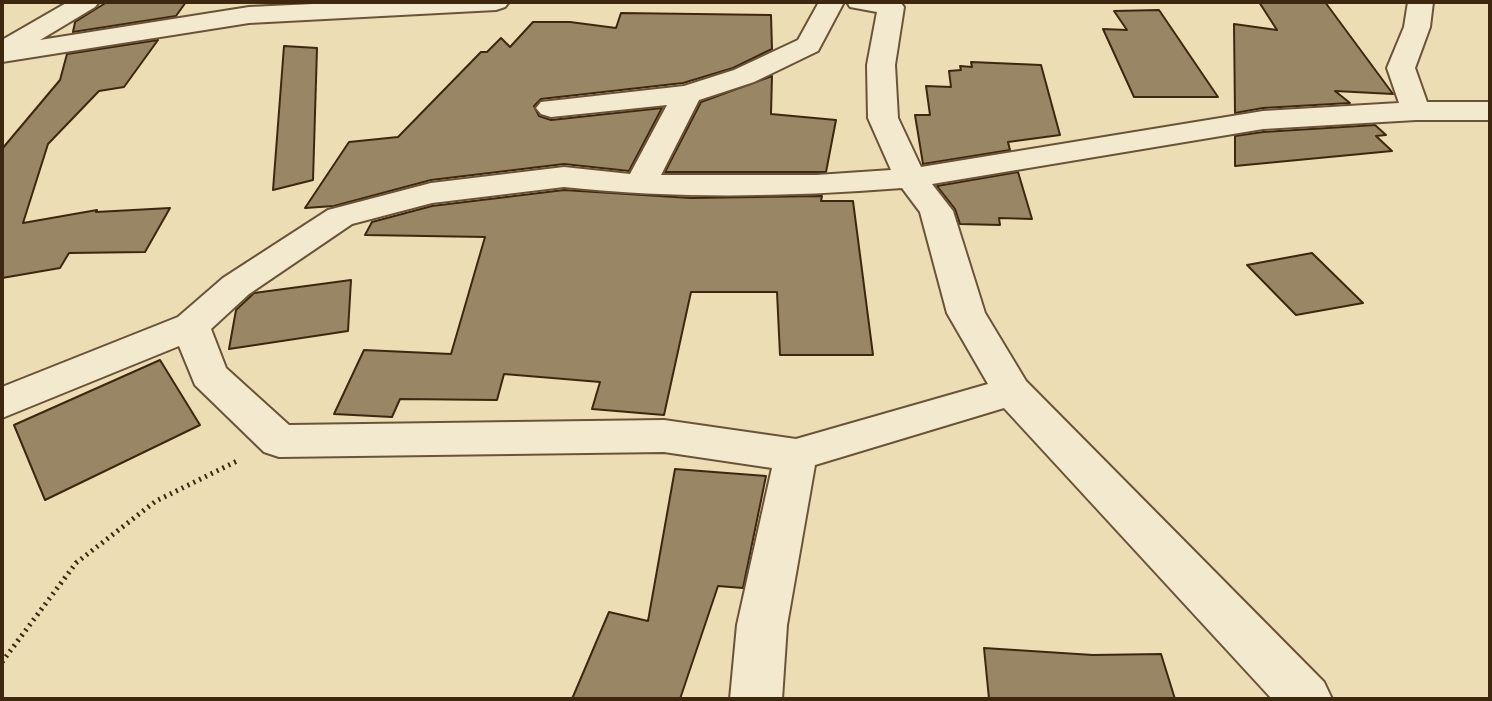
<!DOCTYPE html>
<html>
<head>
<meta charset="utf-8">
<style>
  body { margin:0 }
  #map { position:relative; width:1492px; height:701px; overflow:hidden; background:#ecddb5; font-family:"Old Standard TT",serif }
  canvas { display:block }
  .frame { position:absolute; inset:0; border:4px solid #3e270f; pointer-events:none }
</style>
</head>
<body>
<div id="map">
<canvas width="1492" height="701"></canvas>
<div class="frame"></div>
</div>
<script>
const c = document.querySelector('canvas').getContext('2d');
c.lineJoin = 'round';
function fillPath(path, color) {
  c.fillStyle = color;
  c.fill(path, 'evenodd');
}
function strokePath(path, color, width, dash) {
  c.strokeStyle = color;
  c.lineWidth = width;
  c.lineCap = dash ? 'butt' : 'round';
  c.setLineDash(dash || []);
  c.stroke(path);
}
const building = new Path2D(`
  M107,2H186L176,16L73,32L75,22Z
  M1259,2H1325L1393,94L1335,91L1350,103L1263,108L1235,113L1234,24L1277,30Z
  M1159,10L1218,97H1134L1103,29L1127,30L1114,11Z
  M621,13L771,15L772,49L733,68L683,83L541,99L534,106L539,116L551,120L662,108L629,171L564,164L431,180L334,206L305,208L349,142L398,137L481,52H487L501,38L510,47L533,22H570L616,28Z
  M158,40L124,87L99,91L48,144L23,223L97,210L96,212L170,208L145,252L69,253L60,268L2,278V149L60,80L67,54Z
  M284,46L317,48L313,180L273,190Z
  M971,62L1041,65L1060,135L1008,142L1010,150L923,164L915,115H930L926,86L951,87L949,71L961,70L960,66L972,67Z
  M772,76L771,114L836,120L826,172H665L701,102Z
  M1375,125L1386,135L1376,136L1392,151L1235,166V136L1263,132Z
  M1018,172L1032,219L999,218L1000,225L960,224L955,209L937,186Z
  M564,190L691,198L822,196L821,201H853L873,355H780L777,292H691L664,415L592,409L600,382L504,374L497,400L400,399L392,417L334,414L364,350L451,354L485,237L365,235L372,222L432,206Z
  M1312,253L1363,303L1296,315L1247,265Z
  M351,280L348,331L229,349L236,310L254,293Z
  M160,360L200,425L45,500L14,425Z
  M675,469L766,476L743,588L718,586L680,699H572L609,612L648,621Z
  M984,648L1093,655L1161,654L1175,699H989Z`);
const path = new Path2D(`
  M2,662L76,563L156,501L237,461`);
const minor = new Path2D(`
  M68,2H99L95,7L40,40L249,7L356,2H509L505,7L496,10L249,23L2,62V40Z
  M819,2H844L818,51L754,82L699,100L661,175H817L891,170L868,118L867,65L877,12L850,7L847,2H900L904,7L895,65L898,118L921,167L1263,111L1399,103L1387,68L1404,27L1408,2H1433L1430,27L1415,68L1427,102H1490V120H1416L1263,129L932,184L953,211L985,313L1026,381L1324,682L1332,699H1272L1004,408L815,465L787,625L782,699H730L737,625L772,468L664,452L279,457L264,452L195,385L179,346L2,418V387L178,317L223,278L328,210L431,183L564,167L630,174L667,105L551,117L541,114L536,108L541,102L684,86L734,70L798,40ZM564,187C677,199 789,197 902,188L920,212L947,313L988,384L796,439L664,420L289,425L226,368L211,329L249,294L352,224L432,203Z`);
fillPath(building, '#988665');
strokePath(building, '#3e270f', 2);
strokePath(minor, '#6a5438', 4);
strokePath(path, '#3e270f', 5, [2, 4.5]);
fillPath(minor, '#f3e9cf');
</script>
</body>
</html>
